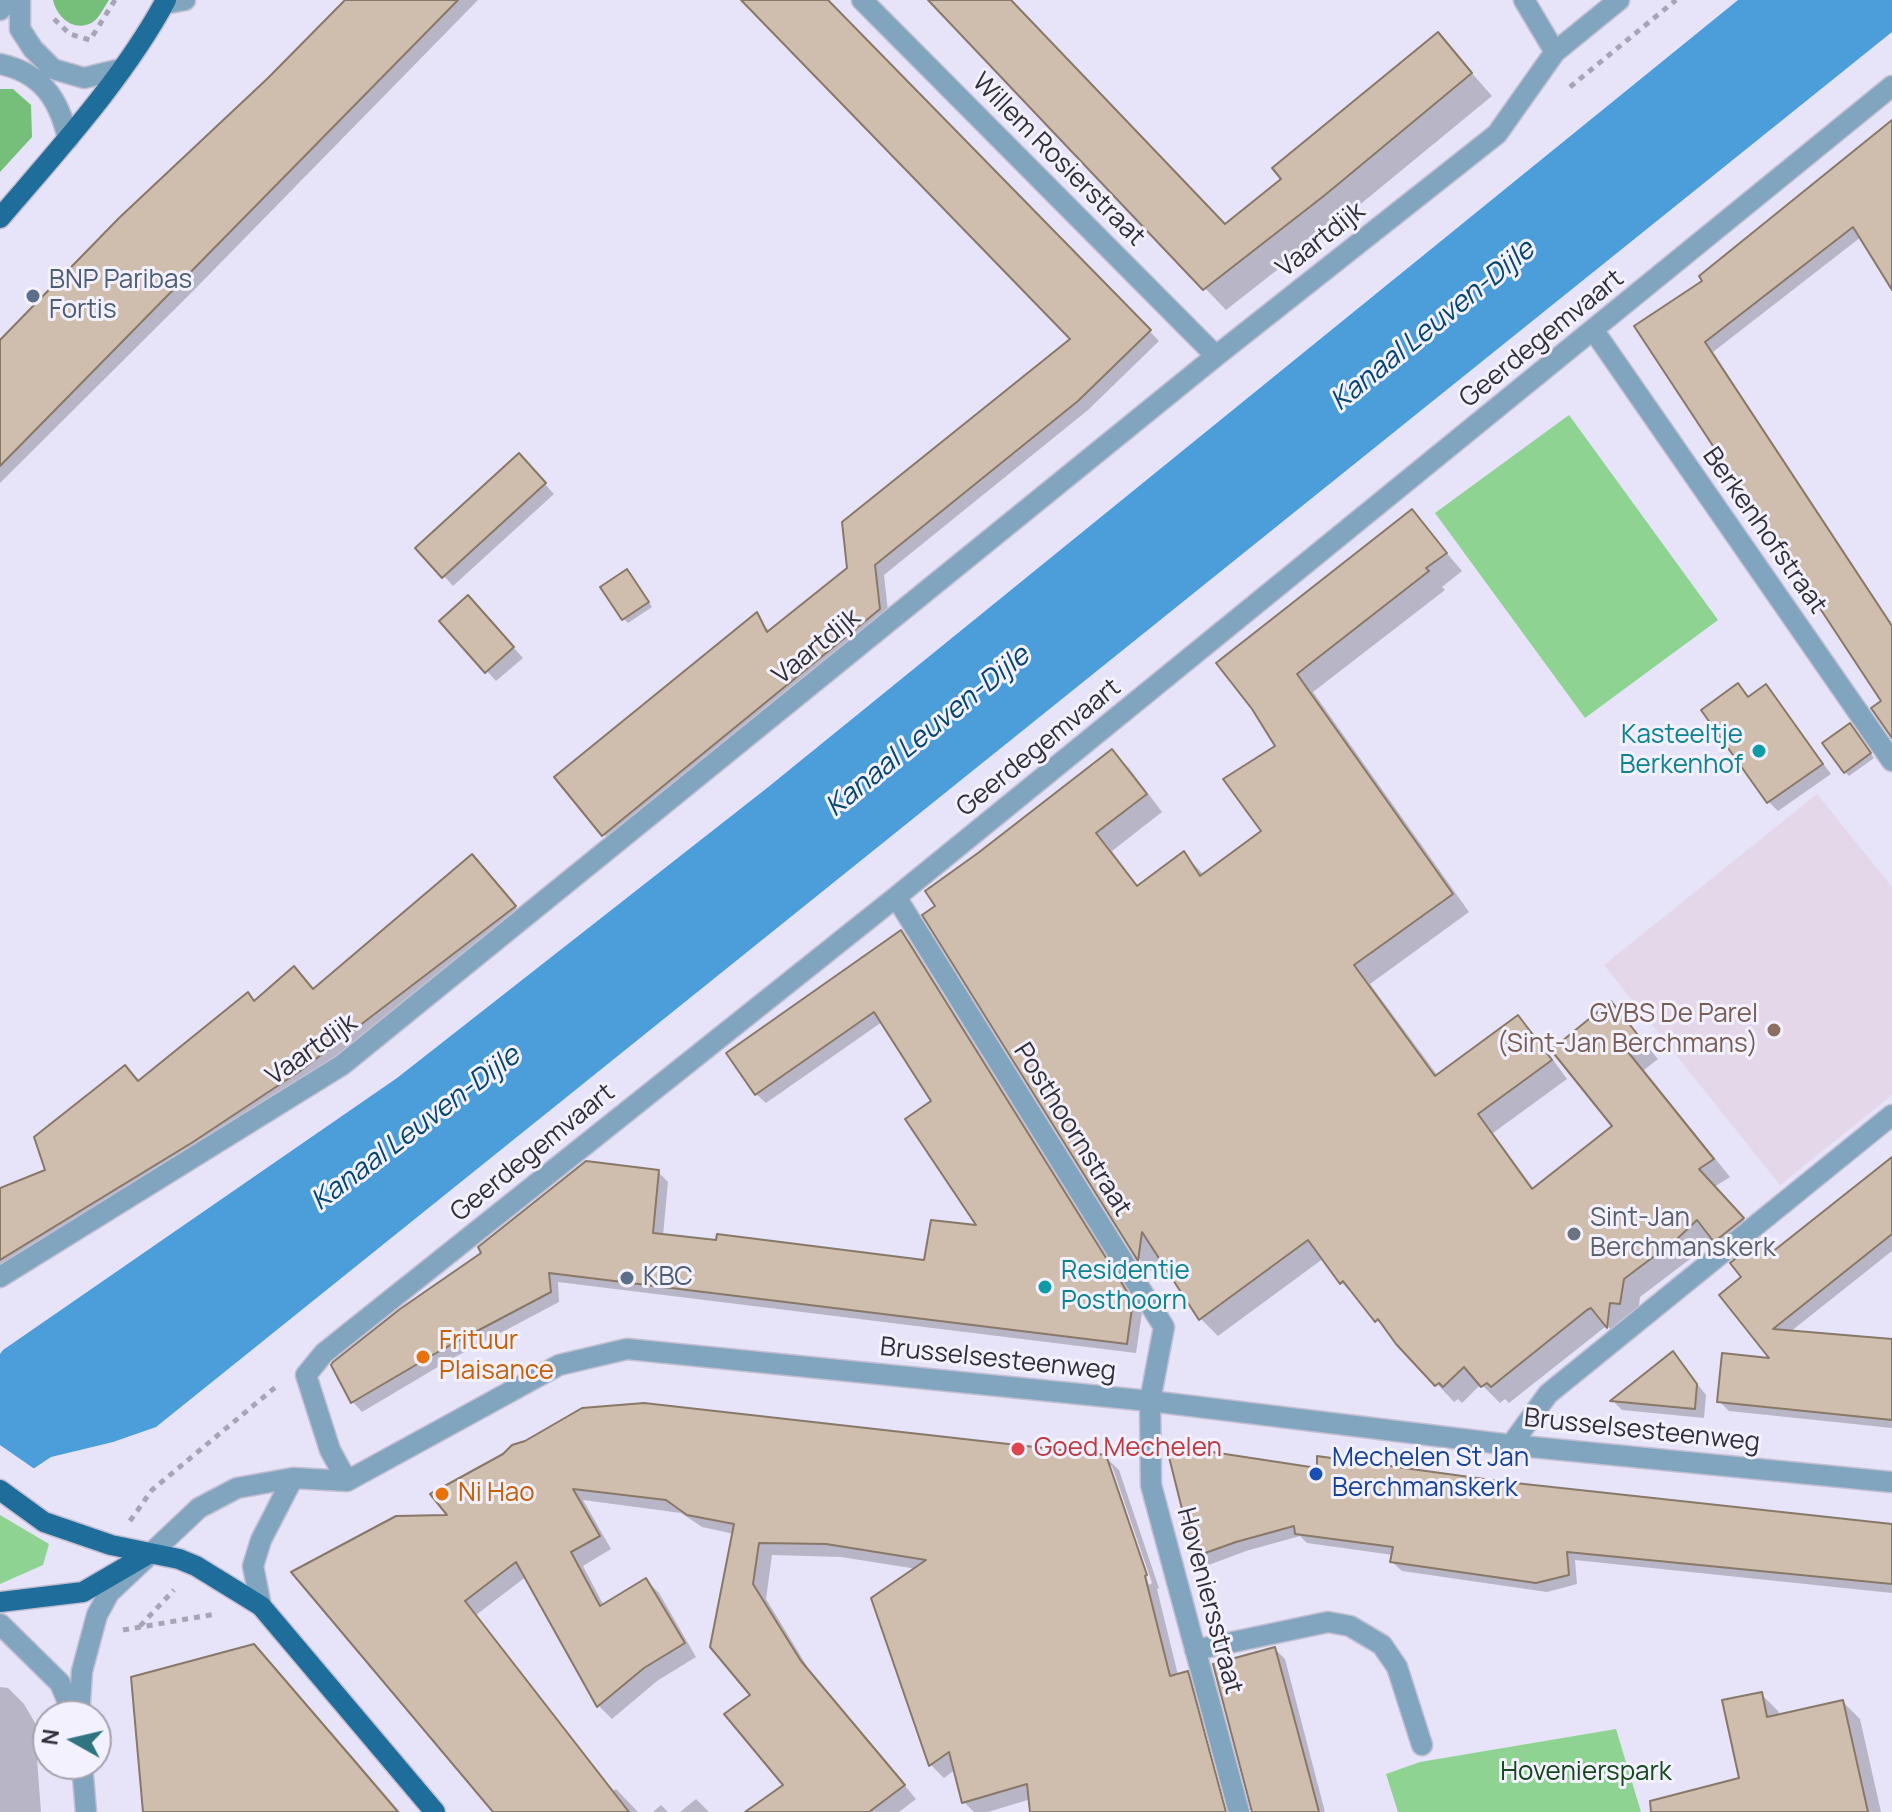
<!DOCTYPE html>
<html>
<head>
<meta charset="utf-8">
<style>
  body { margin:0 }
  #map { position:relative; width:1892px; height:1812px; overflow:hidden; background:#e7e3f9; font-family:Manrope,sans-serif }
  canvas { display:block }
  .north { position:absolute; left:32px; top:1700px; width:80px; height:80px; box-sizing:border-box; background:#f4f1ff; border:2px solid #a6a3af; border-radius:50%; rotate:278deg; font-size:22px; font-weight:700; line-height:32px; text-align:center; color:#312f38 }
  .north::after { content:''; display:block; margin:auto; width:28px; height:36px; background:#2e7481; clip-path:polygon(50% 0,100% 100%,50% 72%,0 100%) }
</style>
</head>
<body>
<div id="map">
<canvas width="1892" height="1812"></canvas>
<div class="north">N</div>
</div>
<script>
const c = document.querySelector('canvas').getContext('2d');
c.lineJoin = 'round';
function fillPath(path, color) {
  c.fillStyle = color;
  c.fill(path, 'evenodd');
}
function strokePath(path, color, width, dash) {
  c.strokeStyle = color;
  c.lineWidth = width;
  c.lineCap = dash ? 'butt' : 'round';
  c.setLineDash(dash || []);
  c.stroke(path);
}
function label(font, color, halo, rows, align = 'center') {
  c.font = font + ' Manrope,sans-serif';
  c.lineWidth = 6;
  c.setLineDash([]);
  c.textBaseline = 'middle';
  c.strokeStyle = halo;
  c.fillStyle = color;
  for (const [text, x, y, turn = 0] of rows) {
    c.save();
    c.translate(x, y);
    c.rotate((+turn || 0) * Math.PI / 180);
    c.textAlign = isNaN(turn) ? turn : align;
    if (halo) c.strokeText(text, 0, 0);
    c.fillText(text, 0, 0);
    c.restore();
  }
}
const education = new Path2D(`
  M1817,794L1892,887V1095L1780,1185L1604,965Z`);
const green = new Path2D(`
  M1569,415L1718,620L1585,718L1435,513Z
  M0,1515L49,1544L43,1565L0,1584Z
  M1616,1729L1641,1812H1398L1386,1774L1420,1762Z`);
const forest = new Path2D(`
  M53,0H109C104,7 100,17 93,22C75,33 57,18 53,0Z
  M0,89H13L31,105L32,137L0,172Z`);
const water = new Path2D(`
  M1738,0H1892V32L156,1427L113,1442L51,1457L0,1491V1354L3,1350L397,1078L767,788Z`);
const pier = new Path2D(`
  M0,1445L36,1470L0,1495Z`);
const shadow = new Path2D(`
  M347,0H478L194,290L0,483V341L269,80Z
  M743,0H825L1159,341L1088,410L884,575L889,621L613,845L557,777L756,615L770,632L849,569L1073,339Z
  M929,0H1010L1225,226L1284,179L1438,35L1492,96L1346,216L1226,310Z
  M1892,123V282L1861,237L1713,352L1892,624V735L1884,701L1637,327L1705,281Z
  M528,465L554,494L453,586L444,576Z
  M1412,512L1462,571L1442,587L1445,590L1313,692L1469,912L1370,984L1438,1076L1518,1017L1535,1035L1567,1079L1493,1133L1534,1189L1615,1126L1611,1004L1658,1059L1644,1070L1730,1177L1714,1187L1760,1237L1757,1239L1773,1255L1892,1159V1251L1790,1332L1892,1341V1428L1729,1411L1719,1401L1774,1361L1744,1277L1736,1261L1713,1238L1694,1256L1640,1297L1637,1321L1624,1342L1607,1326L1605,1327L1509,1403L1505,1399L1500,1403L1481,1384L1462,1403L1458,1399L1454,1402L1341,1282L1324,1258L1218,1336L1200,1318L1159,1253L1156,1276L1140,1260L925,915L938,906L980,855L1112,751L1129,768L1162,812L1112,851L1139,887L1184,854L1204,875L1264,832L1278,747L1254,707Z
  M631,575L652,607L628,623L624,619Z
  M477,607L523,658L496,681L441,621Z
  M1738,686L1750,698L1766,687L1831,774L1778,811L1769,802Z
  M1854,730L1874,758L1849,776L1845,772Z
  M482,866L524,917L309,1081L0,1275V1190L48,1171L138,1083L248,995L256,1003L314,991Z
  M901,932L910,942L1142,1313L1136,1353L558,1282L559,1302L453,1358L362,1412L353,1402L658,1172L668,1182L663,1236L925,1262L980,1227L934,1101L882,1022L766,1103L756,1094Z
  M1673,1353L1706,1395L1704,1418L1622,1410L1613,1401Z
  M1105,1457L1119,1470L1159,1588L1157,1589L1178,1675L1187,1673L1200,1686L1210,1723L1196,1727L1216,1812H1076L1064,1789L988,1812H974L964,1802L956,1769L944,1778L931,1765L874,1599L917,1569L841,1557L772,1555L766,1599L813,1676L916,1799L899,1812H749L786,1786L753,1695L734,1534L702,1527L681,1513L583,1500L611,1549L583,1566L604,1606L646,1580L659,1593L696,1657L657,1681L612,1719L599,1706L527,1576L476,1615L613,1791L616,1789L638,1812H496L452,1517L433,1495ZM1108,1466H1112L1152,1583L1149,1585Z
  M1319,1470L1506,1484L1892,1526V1593L1575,1560L1577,1584L1547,1592L1402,1571L1392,1562L1393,1555L1307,1543L1300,1536L1246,1551L1206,1566L1196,1556Z
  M254,1646L275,1667L400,1812H146Z
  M1275,1649L1285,1659L1325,1812H1269Z
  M0,1687L8,1688L24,1704L48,1745V1752L37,1759L41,1812H0Z
  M1761,1694L1778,1711L1780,1716L1843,1702L1860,1719L1881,1812H1653L1742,1779Z
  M696,1799L709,1812H680Z
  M661,1805L668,1812H653Z`);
const building = new Path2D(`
  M345,0H458L0,466V340L119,218L268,78Z
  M741,0H828L1151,330L1078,401L875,565L880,609L602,836L554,777L757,612L767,632L847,568L842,522L1070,339Z
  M928,0H1011L1225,224L1281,179L1272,168L1438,32L1472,73L1325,195L1203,290Z
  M1892,120V290L1853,227L1705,342L1892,626V738L1871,708L1881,701L1634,326L1702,281L1699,276Z
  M519,453L546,483L442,578L415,548Z
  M1412,509L1447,553L1426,568L1429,571L1297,674L1453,894L1354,965L1435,1076L1518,1015L1552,1060L1478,1114L1532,1189L1612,1126L1551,1050L1611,1001L1642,1040L1628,1052L1714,1159L1699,1169L1744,1218L1714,1242L1697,1220L1677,1239L1624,1279L1620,1304L1610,1303L1607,1328L1591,1308L1587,1310L1491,1387L1487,1383L1481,1387L1464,1367L1443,1387L1439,1383L1435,1386L1396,1344L1378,1319L1375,1322L1343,1281L1340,1284L1308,1240L1199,1320L1142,1232L1138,1261L922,915L935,906L925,891L978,853L1112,749L1147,794L1096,833L1137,886L1184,851L1200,876L1261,831L1223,779L1275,746L1252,709L1216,663Z
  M627,569L649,602L622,620L600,587Z
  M468,595L514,647L485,673L439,621Z
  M1738,683L1748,697L1766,684L1823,764L1767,803L1701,710Z
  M1850,723L1871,753L1844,773L1822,743Z
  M472,854L516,906L300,1071L193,1142L0,1260V1188L45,1170L34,1137L125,1065L138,1081L248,992L254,1001L294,966L313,989Z
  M901,930L1133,1301L1127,1344L549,1273L551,1292L443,1349L351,1403L331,1365L333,1362L400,1309L481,1253L478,1247L586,1161L659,1170L653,1233L716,1240L717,1234L924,1260L931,1220L976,1225L905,1119L931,1101L874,1012L755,1095L726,1053Z
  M1892,1157V1234L1773,1329L1892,1339V1420L1717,1402L1722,1353L1769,1358L1719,1295L1741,1277L1730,1263L1760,1239L1771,1253Z
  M1673,1351L1697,1384L1695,1409L1610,1401Z
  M644,1403L1106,1455L1147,1575L1145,1576L1170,1676L1188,1671L1226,1812H1030L1027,1784L962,1803L949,1752L929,1766L871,1598L926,1560L826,1544L759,1543L753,1584L801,1661L905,1785L869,1812H745L783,1785L724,1714L750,1695L710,1647L734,1524L687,1515L666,1500L573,1489L600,1536L571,1552L600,1606L646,1578L685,1643L644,1668L597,1707L516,1562L465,1601L629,1812H493L291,1572L396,1516L447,1515L430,1494L503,1454L512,1445L525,1441L582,1408Z
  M1166,1445L1317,1468V1456L1506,1482L1892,1524V1584L1567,1552L1569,1575L1536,1583L1390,1562L1393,1547L1295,1534L1294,1526L1236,1542L1194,1557Z
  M254,1644L358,1765L398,1812H143L131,1677Z
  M1275,1647L1303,1751L1319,1812H1252L1213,1664Z
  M1762,1692L1767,1717L1843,1700L1868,1812H1651L1650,1801L1739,1778L1722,1700Z`);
const path = new Path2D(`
  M54,19L70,34L90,40L115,0
  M1570,87L1676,0
  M130,1521L152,1490L278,1385
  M140,1626L174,1590
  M123,1630L216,1614`);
const minor = new Path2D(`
  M20,0V29L33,49L53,69L84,78L121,69
  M862,0L1216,356
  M1524,0L1555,52
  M164,4L185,0
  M0,10L10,0
  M0,64C42,73 59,99 68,139
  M1594,331L1892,761
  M896,897L1164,1327L1150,1401L1151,1485L1239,1812
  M0,1277L342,1065L1216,356L1497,134L1555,52L1619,0
  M1511,1445L1548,1394L1892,1115
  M347,1481L330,1450L306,1375L324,1353L896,897L1892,86
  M261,1606L253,1566L261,1540L293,1478
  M0,1624L60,1683L74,1716
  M1195,1650L1328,1622L1350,1626L1382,1645L1397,1667L1422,1745
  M79,1716L82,1671L97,1615L109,1593L199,1508L237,1488L293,1478L347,1481L559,1365L627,1349L1150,1401L1511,1445L1892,1482
  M82,1764L86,1812`);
const major = new Path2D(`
  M0,218C58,150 124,78 166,0
  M0,1490L44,1522L111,1545L179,1559L196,1566L261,1606L435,1812
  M0,1602L83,1592L150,1553`);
const markers = [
  [33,296,8,"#5c6f8a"],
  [1759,751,8,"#0f9aa8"],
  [1774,1030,8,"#8d6e63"],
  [1574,1234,8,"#6b7280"],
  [627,1278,8,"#5c6f8a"],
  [1045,1287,8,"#0f9aa8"],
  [423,1357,8,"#e8710a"],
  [1018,1449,8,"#e0444e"],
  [1316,1474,8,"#1a4fb4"],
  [442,1494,8,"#e8710a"]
];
const streetNames = [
  ["Willem Rosierstraat",1058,160,45],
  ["Vaartdijk",1321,240,-38],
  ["Geerdegemvaart",1542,339,-39],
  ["Berkenhofstraat",1764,531,55],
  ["Vaartdijk",817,647,-39],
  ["Geerdegemvaart",1039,748,-39],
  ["Vaartdijk",312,1050,-35],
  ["Posthoornstraat",1072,1130,58],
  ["Geerdegemvaart",533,1153,-39],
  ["Brusselsesteenweg",998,1360,6],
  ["Brusselsesteenweg",1642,1431,6],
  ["Hoveniersstraat",1209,1601,75]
];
const serviceNames = [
  ["BNP Paribas",49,281],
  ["Fortis",49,311],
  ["KBC",643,1278]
];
const cultureNames = [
  ["Kasteeltje",1743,736],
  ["Berkenhof",1743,766],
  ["Residentie",1061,1272,"left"],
  ["Posthoorn",1061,1302,"left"]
];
const educationNames = [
  ["GVBS De Parel",1758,1015],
  ["(Sint-Jan Berchmans)",1758,1045]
];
const worshipNames = [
  ["Sint-Jan",1590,1219],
  ["Berchmanskerk",1590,1249]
];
const foodNames = [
  ["Frituur",439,1342],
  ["Plaisance",439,1372],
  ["Ni Hao",458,1494]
];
const healthNames = [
  ["Goed Mechelen",1034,1449]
];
const transitNames = [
  ["Mechelen St Jan",1332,1459],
  ["Berchmanskerk",1332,1489]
];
const parkNames = [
  ["Hovenierspark",1586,1773]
];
const waterNames = [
  ["Kanaal Leuven-Dijle",1433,326,-39],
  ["Kanaal Leuven-Dijle",928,732,-39],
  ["Kanaal Leuven-Dijle",416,1129,-37]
];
fillPath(education, '#e5d7ea');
fillPath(green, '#8ed391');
fillPath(forest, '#76bf7a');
fillPath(water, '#4c9edb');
fillPath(pier, '#e7e3f9');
fillPath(shadow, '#0003');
fillPath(building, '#cfbdad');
strokePath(building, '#887868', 2);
strokePath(minor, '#c3bfd2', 23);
strokePath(major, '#c3bfd2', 23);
strokePath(path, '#a7a4b5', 5, [6, 6]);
strokePath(minor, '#82a5bf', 20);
strokePath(major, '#1f6d9b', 20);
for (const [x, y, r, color] of markers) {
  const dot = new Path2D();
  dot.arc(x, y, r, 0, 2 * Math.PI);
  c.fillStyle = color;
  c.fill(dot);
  strokePath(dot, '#f4f1ff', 3);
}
label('26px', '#312f38', '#f4f1ff', streetNames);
label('26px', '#4e5e75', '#f4f1ff', serviceNames, 'left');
label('26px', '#0d838f', '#f4f1ff', cultureNames, 'right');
label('26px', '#785e54', '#f4f1ff', educationNames, 'right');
label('26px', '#5b616d', '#f4f1ff', worshipNames, 'left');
label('26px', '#c56008', '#f4f1ff', foodNames, 'left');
label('26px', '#be3a42', '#f4f1ff', healthNames, 'left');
label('26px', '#164399', '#f4f1ff', transitNames, 'left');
label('26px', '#15481b', '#f4f1ff', parkNames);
label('italic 28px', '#03466e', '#f4f1ff', waterNames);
</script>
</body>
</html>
